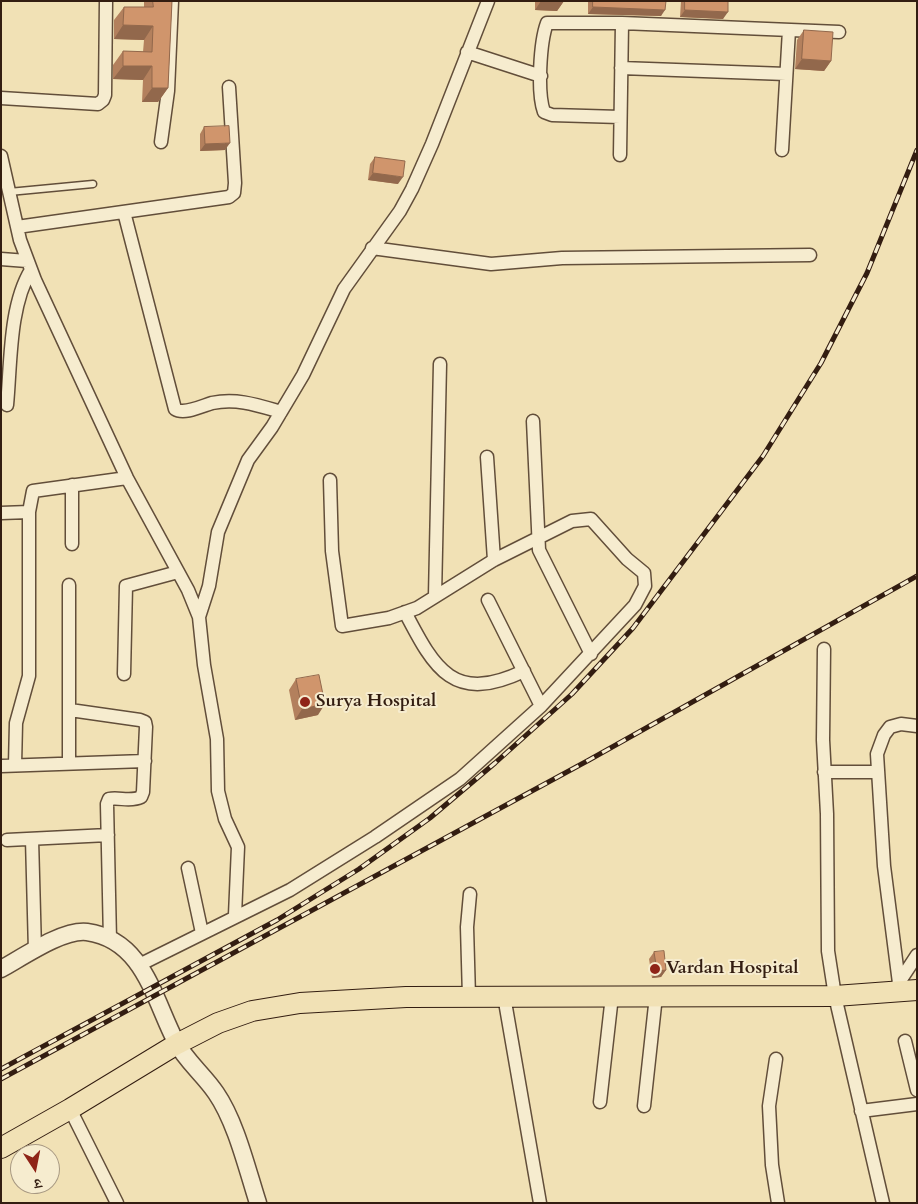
<!DOCTYPE html>
<html>
<head>
<meta charset="utf-8">
<style>
  body { margin:0 }
  #map { position:relative; width:918px; height:1204px; overflow:hidden; background:#f1e1b5; font-family:Cardo,"Noto Serif Devanagari",serif }
  canvas { display:block }
  .frame { position:absolute; inset:0; border:2px solid #331d11; pointer-events:none }
  .north { position:absolute; left:10px; top:1144px; width:50px; height:50px; box-sizing:border-box; background:#f6eccf; border:1px solid #a89983; border-radius:50%; rotate:169deg; font-size:14px; font-weight:700; line-height:20px; text-align:center; color:#331d11 }
  .north::after { content:''; display:block; margin:auto; width:18px; height:22px; background:#8f2418; clip-path:polygon(50% 0,100% 100%,50% 72%,0 100%) }
</style>
</head>
<body>
<div id="map">
<canvas width="918" height="1204"></canvas>
<div class="frame"></div>
<div class="north">उ</div>
</div>
<script>
const c = document.querySelector('canvas').getContext('2d');
c.lineJoin = 'round';
function strokePath(path, color, width, dash) {
  c.strokeStyle = color;
  c.lineWidth = width;
  c.lineCap = dash ? 'butt' : 'round';
  c.setLineDash(dash || []);
  c.stroke(path);
}
function fillPath(path, color) {
  c.fillStyle = color;
  c.fill(path, 'evenodd');
}
function label(font, color, halo, rows, align = 'center') {
  c.font = font + ' Cardo,serif';
  c.lineWidth = 4;
  c.setLineDash([]);
  c.textBaseline = 'middle';
  c.strokeStyle = halo;
  c.fillStyle = color;
  for (const [text, x, y, turn = 0] of rows) {
    c.save();
    c.translate(x, y);
    c.rotate((+turn || 0) * Math.PI / 180);
    c.textAlign = isNaN(turn) ? turn : align;
    if (halo) c.strokeText(text, 0, 0);
    c.fillText(text, 0, 0);
    c.restore();
  }
}
const service = new Path2D(`
  M9,192L93,184`);
const minor = new Path2D(`
  M467,52L541,76
  M621,68L786,74
  M1,98L98,104L103,100L105,95L106,1
  M620,117L552,115L544,112C537,93 540,42 547,23H622L839,32
  M161,142L168,91L172,1
  M782,150L789,30
  M620,155L622,23
  M1,156L20,240L35,280L127,478L188,590L199,617L204,665L217,739L218,791L225,819L238,847L235,915
  M124,212L175,409C184,415 202,406 212,403C237,398 257,405 281,412
  M17,227L229,197L234,193L235,183L229,87
  M372,248L491,264L562,258L810,255
  M1,259L27,261
  M7,405C11,363 9,306 31,270
  M533,421L539,550L591,654
  M487,457L494,560
  M1,513L29,512
  M72,544V485
  M69,585V762
  M435,596L440,364
  M488,600L541,706
  M405,612C435,670 454,704 524,671
  M199,617L209,586L218,532L248,460L272,427L303,375L344,289L400,211L412,189L432,144L488,1
  M824,649L823,740L827,814L828,951L835,996L883,1203
  M124,674L126,586L178,572
  M70,710L140,720L145,722L146,727L143,792L141,797C131,802 119,797 109,799L107,804L110,940
  M15,765L16,723L29,676V512L33,491L127,478
  M1,766L145,761
  M824,772H878
  M32,839L35,951
  M7,840L108,835
  M188,868L202,933
  M139,965L290,890L375,837L460,779L541,706L635,605L645,586L644,573L627,559L591,519L572,521L494,560L417,608L389,618L342,626L332,551L330,480
  M899,983L884,866L877,754L884,735L890,727L901,724L917,726
  M898,984L917,955
  M504,996L540,1203
  M469,997L467,927L470,894
  M905,1041L917,1090
  M776,1059L769,1106L772,1165L778,1203
  M600,1102L612,996
  M644,1106L656,996
  M70,1109L117,1203
  M861,1111L917,1104`);
const tertiary = new Path2D(`
  M1,969C23,957 63,929 87,932C144,940 154,1000 176,1042C186,1061 204,1075 216,1093C236,1122 247,1169 258,1203`);
const primary = new Path2D(`
  M1,1148L70,1109L177,1044L218,1023L252,1011L300,1003L406,997L835,996L917,990`);
const rail = new Path2D(`
  M1,1069L277,920L359,869L430,818L495,763L572,694L633,628L763,456L821,363L867,273L917,150
  M1,1079L589,760L917,576`);
const wall = new Path2D(`
  M144,1H172L168,88L158,102H142L143,80L113,79V65L123,51L143,52L144,40L114,39V20L124,7H144Z
  M535,1H564L557,11L535,10Z
  M588,1H666L661,16L588,14Z
  M681,1H728L723,19L680,17Z
  M804,30L831,61L824,71L795,69L797,40Z
  M204,127L225,150L200,151V134Z
  M375,157L398,184L368,180L370,164Z
  M296,679L318,715L295,720L289,690Z
  M654,952L666,970L661,977L652,978L649,959Z`);
const shadedWall = new Path2D(`
  M541,1H564L557,11L535,10Z
  M593,7L665,10L661,16L588,14Z
  M685,10L728,12L723,19L680,17Z
  M123,25L153,26L144,40L114,39Z
  M802,59L831,61L824,71L795,69Z
  M123,66H152L143,80L113,79Z
  M152,88H168L158,102H142Z
  M230,143L225,150L200,151L205,144Z
  M373,173L403,177L398,184L368,180Z
  M325,704L318,715L295,720L302,709Z
  M666,970L661,977L652,978L657,971Z`);
const building = new Path2D(`
  M153,1H172L168,88H152V66H123V51L152,52L153,26L123,25L124,7H153Z
  M593,1H666L665,10L593,7Z
  M685,1H728V12L685,10Z
  M804,30L833,32L831,61L802,59Z
  M229,126L230,143L205,144L204,127Z
  M375,157L405,161L403,177L373,173Z
  M319,675L325,704L302,709L296,679Z
  M664,951L666,970L657,971L654,952Z`);
const markers = [
  [305,702,6,"#8f2418"],
  [655,969,6,"#8f2418"]
];
const poiNames = [
  ["Surya Hospital",316,702],
  ["Vardan Hospital",666,969]
];
strokePath(service, '#624e3a', 9);
strokePath(minor, '#624e3a', 15);
strokePath(tertiary, '#624e3a', 19);
strokePath(primary, '#331d11', 22);
strokePath(service, '#f6eccf', 6);
strokePath(minor, '#f6eccf', 12);
strokePath(tertiary, '#f6eccf', 16);
strokePath(primary, '#f1e1b5', 20);
strokePath(rail, '#331d11', 5);
strokePath(rail, '#f6eccf', 3, [9]);
fillPath(wall, '#b3805d');
fillPath(shadedWall, '#92684c');
fillPath(building, '#d0956c');
strokePath(building, '#92684c', 1);
for (const [x, y, r, color] of markers) {
  const dot = new Path2D();
  dot.arc(x, y, r, 0, 2 * Math.PI);
  c.fillStyle = color;
  c.fill(dot);
  strokePath(dot, '#f6eccf', 2);
}
label('bold 18px', '#331d11', '#f6eccf', poiNames, 'left');
</script>
</body>
</html>
